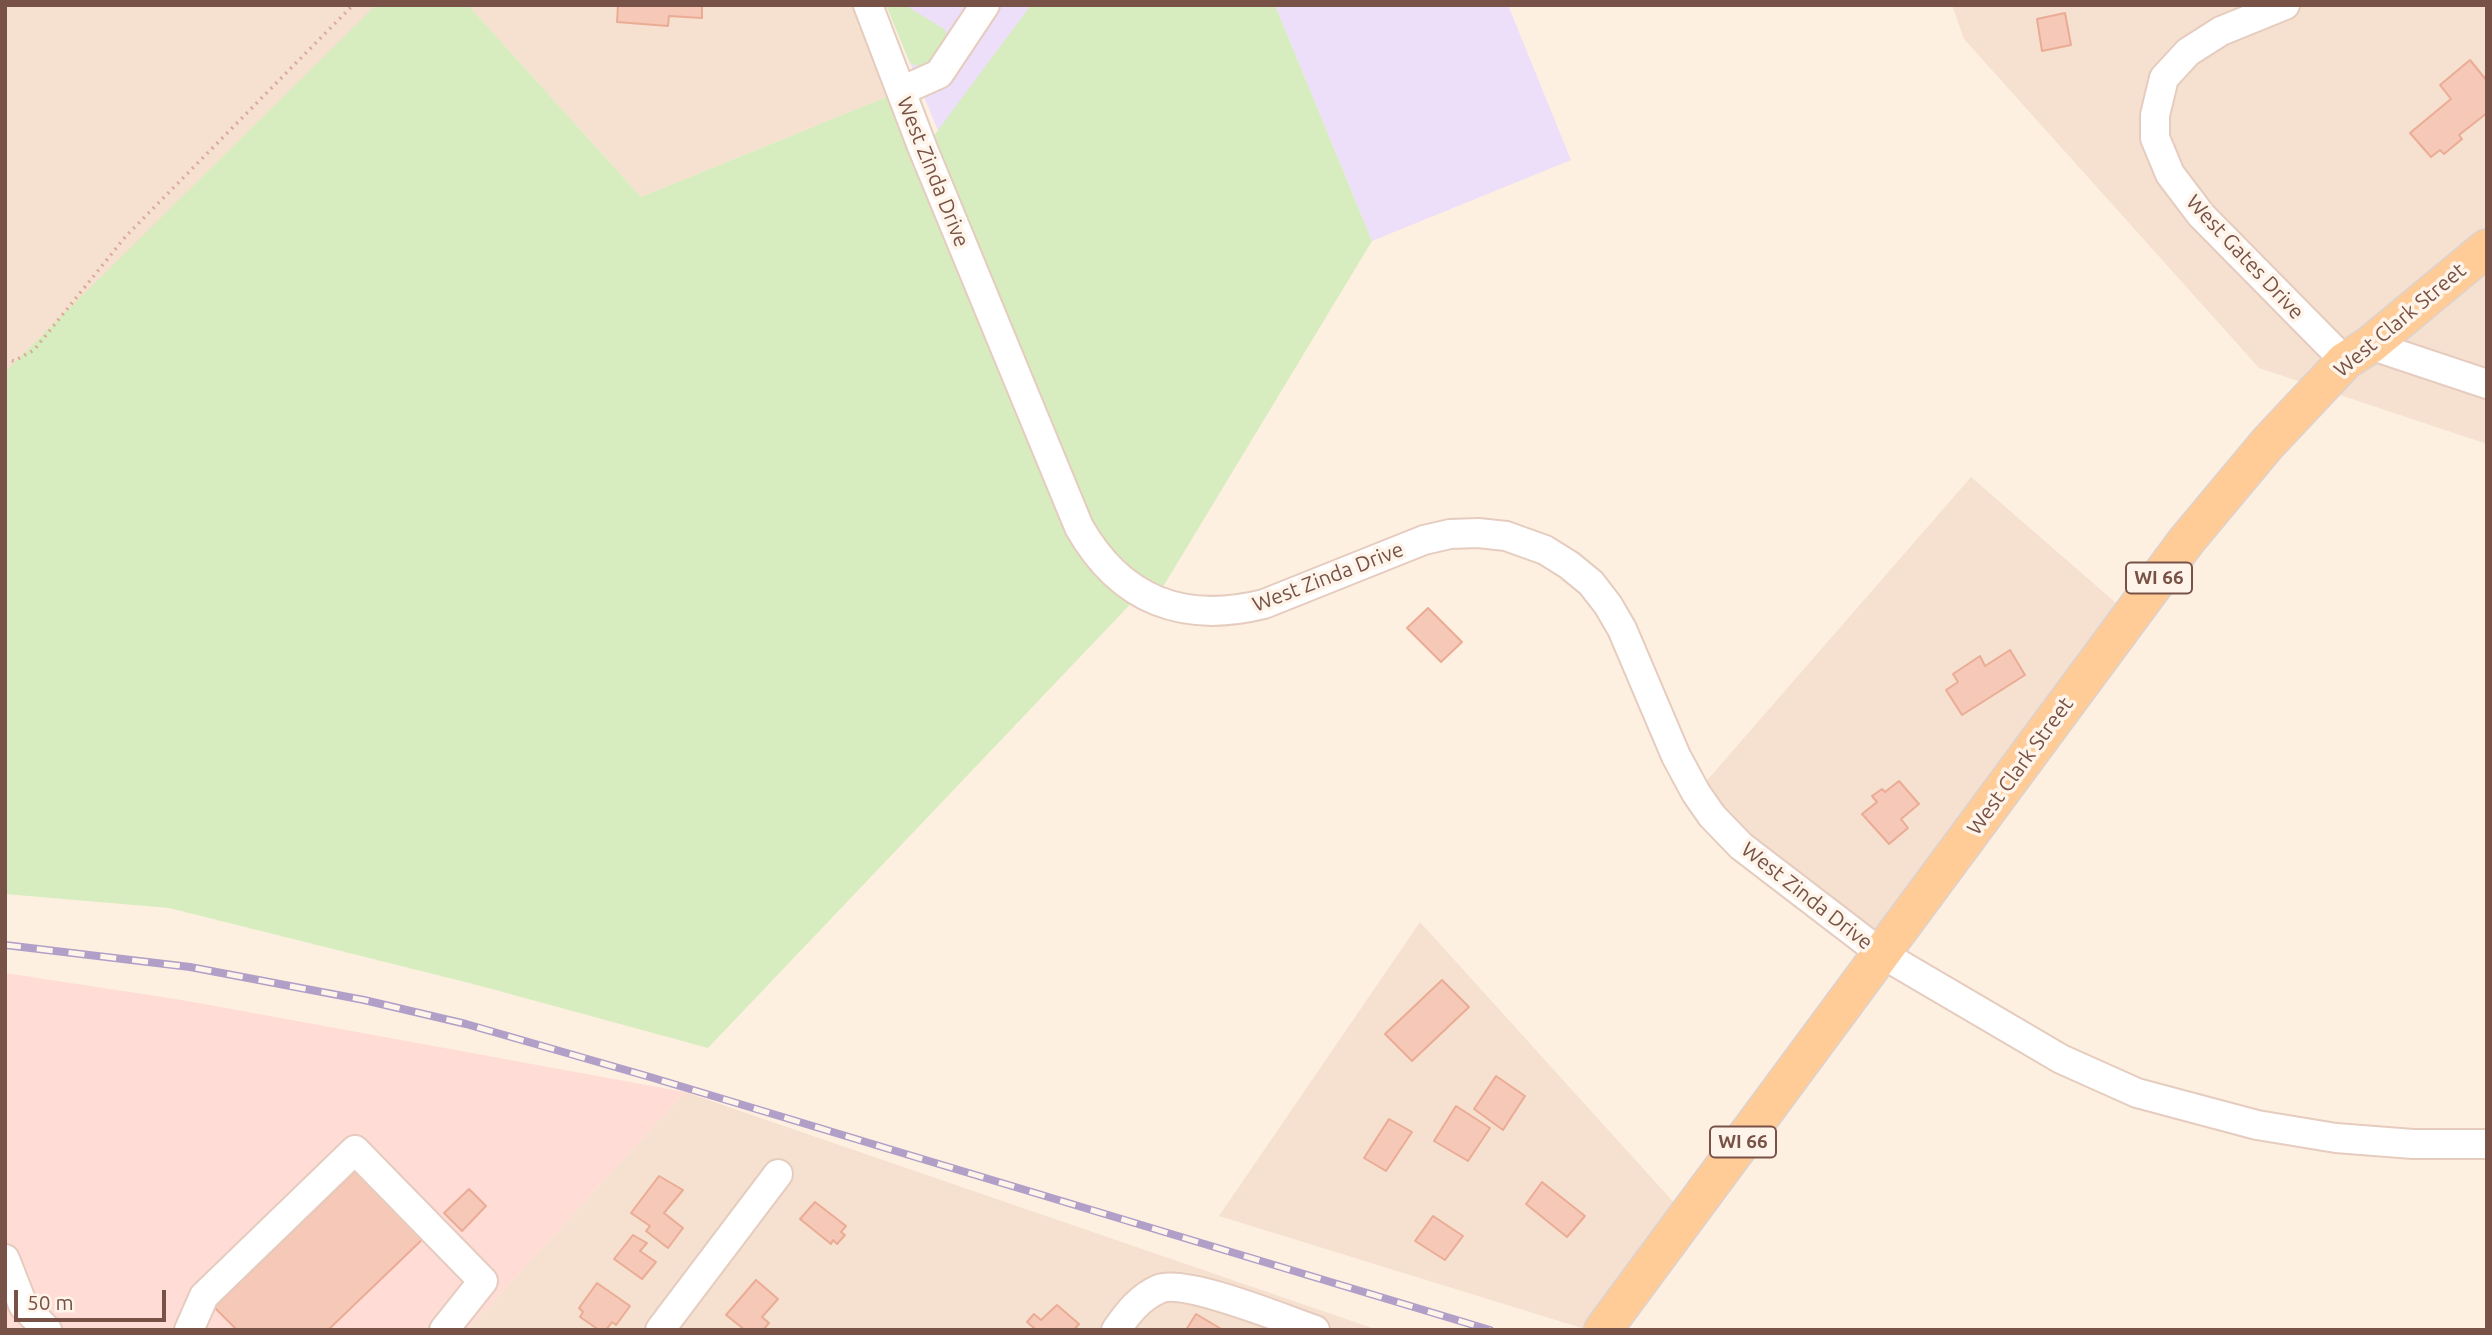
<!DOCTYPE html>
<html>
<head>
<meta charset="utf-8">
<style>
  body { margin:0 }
  #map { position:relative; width:2492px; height:1335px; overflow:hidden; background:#fef0e1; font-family:Ubuntu,sans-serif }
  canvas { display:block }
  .frame { position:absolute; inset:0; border:7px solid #785246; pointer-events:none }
  .scale { position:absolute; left:14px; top:1290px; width:152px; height:32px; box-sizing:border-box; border:4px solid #785246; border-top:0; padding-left:9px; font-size:21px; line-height:24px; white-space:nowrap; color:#785246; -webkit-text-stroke:5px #fff4ea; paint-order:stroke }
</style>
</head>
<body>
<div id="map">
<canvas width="2492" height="1335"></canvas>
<div class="frame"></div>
<div class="scale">50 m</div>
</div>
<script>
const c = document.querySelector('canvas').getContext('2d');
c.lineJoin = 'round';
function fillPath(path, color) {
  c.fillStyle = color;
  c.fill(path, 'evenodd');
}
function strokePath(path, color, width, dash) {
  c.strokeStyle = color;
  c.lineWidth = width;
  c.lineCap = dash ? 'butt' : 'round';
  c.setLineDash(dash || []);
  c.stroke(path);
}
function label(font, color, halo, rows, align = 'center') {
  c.font = font + ' Ubuntu,sans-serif';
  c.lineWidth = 7;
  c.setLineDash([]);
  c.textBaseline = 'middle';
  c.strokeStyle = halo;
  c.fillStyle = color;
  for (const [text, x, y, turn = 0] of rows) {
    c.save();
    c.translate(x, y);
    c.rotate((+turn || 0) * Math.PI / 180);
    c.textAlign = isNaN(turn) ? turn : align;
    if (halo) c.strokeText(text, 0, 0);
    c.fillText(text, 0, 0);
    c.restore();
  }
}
const residential = new Path2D(`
  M5,5H378L5,385Z
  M468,5H867L901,91L641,197Z
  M1952,5H2487V444L2259,368L1964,39Z
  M1971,477L2131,616L1882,954L1696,793Z
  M1420,922L1687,1217L1588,1330L1219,1216Z
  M685,1092L1378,1330H467Z`);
const commercial = new Path2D(`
  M5,973L182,1000L685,1092L467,1330H5Z`);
const education = new Path2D(`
  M886,5H1032L939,133Z
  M1275,5H1508L1571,160L1372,241Z`);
const green = new Path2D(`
  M376,5H468L641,197L901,91L924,149L1031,5H1275L1372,241L1155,600L1141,593L708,1048L477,985L169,908L5,894V372Z
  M886,5H905L944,29L947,34V46L924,69L910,63Z`);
const building = new Path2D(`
  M618,5H702V18L669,16L668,26L617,22Z
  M2065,13L2071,45L2042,51L2037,19Z
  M2470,60L2487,81V113L2459,135L2462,139L2444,154L2440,150L2431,157L2410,133L2451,99L2440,85Z
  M1428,608L1462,642L1441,662L1407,628Z
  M2010,650L2025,675L1962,715L1946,690L1958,682L1953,674L1980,656L1985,666Z
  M1899,781L1919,804L1901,819L1908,828L1889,844L1862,814L1877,802L1872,796L1882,789L1885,792Z
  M1442,980L1469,1007L1412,1061L1385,1034Z
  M1496,1076L1525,1096L1503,1130L1474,1109Z
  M1456,1106L1490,1128L1468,1161L1434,1141Z
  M1389,1119L1412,1132L1386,1171L1364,1158Z
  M363,1163L428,1234L328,1330H237L214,1307Z
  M659,1176L683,1190L664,1213L683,1228L668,1248L646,1231L650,1226L631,1213Z
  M1542,1182L1585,1216L1567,1237L1526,1204Z
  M469,1189L486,1206L462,1231L444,1213Z
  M815,1202L846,1226L841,1232L845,1235L837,1244L833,1240L831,1244L800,1219Z
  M1433,1216L1463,1236L1445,1260L1415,1241Z
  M633,1235L647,1243L640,1251L656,1262L642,1279L614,1259Z
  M756,1280L778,1299L762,1317L769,1323L763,1330H745L726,1315Z
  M597,1283L630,1306L616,1325L612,1322L606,1330H599L580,1317L583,1312L579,1308Z
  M1057,1305L1079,1324L1074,1330H1032L1034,1328L1027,1322L1034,1314L1041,1320Z
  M1196,1314L1223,1330H1186Z`);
const path = new Path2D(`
  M5,359L14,361L34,350L126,236L353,5`);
const minor = new Path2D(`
  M868,5L923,149L1079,527C1121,601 1184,624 1264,604L1424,540L1450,534L1478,533L1506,536L1545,550L1569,565L1591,583L1608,605L1622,629L1676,756L1696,793L1712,816L1741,846L1882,954L2061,1059L2137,1093L2257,1125L2336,1138L2413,1144H2487
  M2285,5L2221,31L2188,52L2164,78L2155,115V138L2170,174L2201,215L2345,361
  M901,91L939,74L985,5
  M2370,345L2487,384
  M5,1259L23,1305L47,1330
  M189,1330L204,1296L355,1150L483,1281L444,1330
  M660,1330L778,1174
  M1116,1330C1128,1313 1139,1298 1159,1289C1184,1278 1286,1320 1315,1330`);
const major = new Path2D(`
  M1603,1330L2187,540L2268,443L2345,361L2370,345L2487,248`);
const rail = new Path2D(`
  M5,945L190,967L364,1000L466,1024L650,1077L1490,1330`);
const shields = [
  [2159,578,66],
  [1743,1142,66]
];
const shieldNames = [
  ["WI 66",2159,578],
  ["WI 66",1743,1142]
];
const streetNames = [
  ["West Zinda Drive",933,172,68],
  ["West Gates Drive",2245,257,47],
  ["West Clark Street",2400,320,-40],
  ["West Zinda Drive",1328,577,-21],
  ["West Clark Street",2020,766,-54],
  ["West Zinda Drive",1807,896,38]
];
fillPath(residential, '#f6e0cf');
fillPath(commercial, '#ffdcd5');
fillPath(education, '#eddefa');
fillPath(green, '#d7edbf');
fillPath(building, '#f6c8b7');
strokePath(building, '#eaac95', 2);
strokePath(minor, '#e5ccbf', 32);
strokePath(major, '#dcd2cf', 40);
strokePath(path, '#dbab9a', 3.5, [2, 5]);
strokePath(minor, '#fff', 28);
strokePath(major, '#ffcc98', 37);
strokePath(rail, '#b19fc8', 8);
strokePath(rail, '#fff4ea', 5, [16]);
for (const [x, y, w] of shields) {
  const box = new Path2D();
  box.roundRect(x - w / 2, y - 15.5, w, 31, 5);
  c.fillStyle = '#fff4ea';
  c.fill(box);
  strokePath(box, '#785246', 2);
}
label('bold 19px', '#785246', null, shieldNames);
label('21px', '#785246', '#fff4ea', streetNames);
</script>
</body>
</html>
